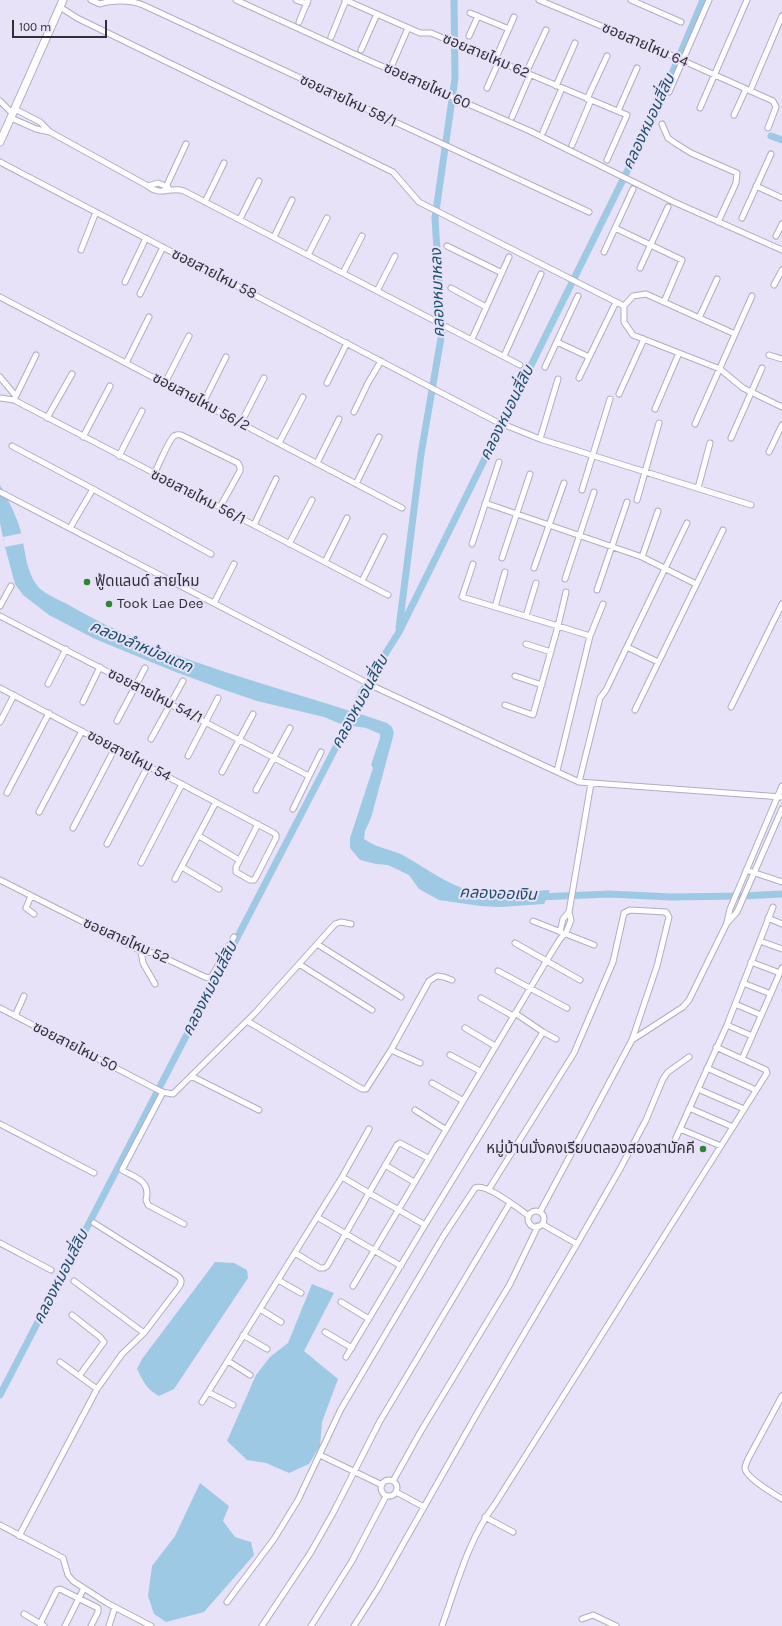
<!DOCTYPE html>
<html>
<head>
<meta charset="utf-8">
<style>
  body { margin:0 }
  #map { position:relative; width:782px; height:1626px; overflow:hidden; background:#e8e2f8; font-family:Karla,sans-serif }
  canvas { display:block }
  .scale { position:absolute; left:12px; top:20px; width:95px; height:18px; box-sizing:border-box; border:2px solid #312e37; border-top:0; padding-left:5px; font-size:12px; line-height:14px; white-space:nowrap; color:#312e37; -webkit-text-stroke:3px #e8e2f8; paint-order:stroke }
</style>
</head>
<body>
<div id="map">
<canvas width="782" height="1626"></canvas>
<div class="scale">100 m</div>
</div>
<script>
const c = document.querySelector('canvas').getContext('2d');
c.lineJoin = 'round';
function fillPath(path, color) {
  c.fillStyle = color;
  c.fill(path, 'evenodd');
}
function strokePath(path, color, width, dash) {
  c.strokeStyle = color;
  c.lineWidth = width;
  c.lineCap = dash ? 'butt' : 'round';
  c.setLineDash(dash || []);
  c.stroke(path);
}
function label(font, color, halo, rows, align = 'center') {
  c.font = font + ' Karla,"Noto Sans Thai",sans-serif';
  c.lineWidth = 4;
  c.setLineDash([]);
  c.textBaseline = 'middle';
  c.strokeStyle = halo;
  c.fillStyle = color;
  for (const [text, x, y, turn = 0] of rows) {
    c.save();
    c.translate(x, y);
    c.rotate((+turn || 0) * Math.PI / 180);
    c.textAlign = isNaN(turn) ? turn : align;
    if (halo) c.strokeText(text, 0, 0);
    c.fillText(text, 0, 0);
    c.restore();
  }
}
const water = new Path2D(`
  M0,485C9,501 16,515 21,532C25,549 26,570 36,584C42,593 57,599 67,604C163,661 282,687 387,723L392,727L394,733L371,818L365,831L364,839C378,849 393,849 406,857C425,868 449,885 471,891C489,896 529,891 550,890L544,904L500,907L480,906L439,900L419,889L409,875L388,865L376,864L360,860L350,848V838L373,768L371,765L380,738V734L366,728L341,724L324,717L257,701L219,688L173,671L95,639L49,615L23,595L15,584L5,547L0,523Z
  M215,1262L234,1263L247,1270L248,1278L174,1389L159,1396C147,1390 143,1381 137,1369L142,1359Z
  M312,1284L334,1293L304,1351L338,1379L322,1422L320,1446L309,1464L289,1473L266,1463L247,1460L227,1441L256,1375L270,1357L288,1343Z
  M200,1483L229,1506L223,1521L235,1537L251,1542L254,1555L204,1612L166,1622L154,1614L148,1596L152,1566L175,1536Z`);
const pier = new Path2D(`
  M23,533L25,543L5,547L3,537Z`);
const canal = new Path2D(`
  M771,136L782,140
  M399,628L421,454L442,332L435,218L455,78L454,0
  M538,897L610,894L670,897L741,896L782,894
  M0,1395L351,718L361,693L399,632L652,121L703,0`);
const minor = new Path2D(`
  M91,0L100,4C112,0 131,0 143,5L589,212
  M236,0L363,58L530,131L674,202L782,250
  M296,0L307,4
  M345,0L420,33H431L627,115L607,160
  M539,0L668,54L773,101L776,107L768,128
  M631,0L681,22
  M60,7L77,18L393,172L419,202L624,306
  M470,13L509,29
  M299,22L308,0
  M469,36L478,16
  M331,37L346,0
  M361,50L377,14
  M495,60L514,17
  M392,65L408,28
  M526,73L546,30
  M556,86L575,43
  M487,88L499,61
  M750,91L782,16
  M669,92L709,0
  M587,99L607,56
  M0,101L13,114
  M700,108L747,0
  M15,109L40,122L50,132L148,186C161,197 170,186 184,191L520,365
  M618,111L637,68
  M734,115L746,89
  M512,117L530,75
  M11,118L36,129L50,132
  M662,124L668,138L675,143L691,153L737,173L736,183L718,222
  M543,132L562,88
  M572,145L591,100
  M0,162L495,421L540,439L751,505
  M148,186L158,183L168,187
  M756,186L782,198
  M164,191L186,144
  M205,202L224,163
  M742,218L771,154
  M240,219L259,181
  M615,228L682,260L664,302
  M776,236L782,224
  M274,237L292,200
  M447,246L502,273
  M81,250L96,212
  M604,252L633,189
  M308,255L327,218
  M640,268L668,207
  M343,273L362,236
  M125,282L146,238
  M774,285L782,270
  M451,288L486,307
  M377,291L395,256
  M140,294L163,247
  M0,297L402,508
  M699,318L717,279
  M735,334L646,294L633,296L624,306V322L633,335L720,369L743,388L782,407
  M472,339L509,257
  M557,342L589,357
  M769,355L782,359
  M504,356L541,274
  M126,363L149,317
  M545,367L578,296
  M0,377L15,395
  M579,378L616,302
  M165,383L189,336
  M327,383L347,343
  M619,394L644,339
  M0,398L14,400L388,595
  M14,400L36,355
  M203,403L226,357
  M655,409L679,353
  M354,412L368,383L381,361
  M47,418L72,374
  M241,423L264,378
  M695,424L752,296
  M83,437L110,386
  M731,438L762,368
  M540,439L558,379
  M279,443L303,397
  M12,446L93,489
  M769,452L782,425
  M119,456L142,411
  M317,463L339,419
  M154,474C158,467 169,439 174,436C177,434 178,435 181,435L238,463L240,467V471L220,507
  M356,484L379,437
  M698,488L710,443
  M582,490L610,399
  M0,492L377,688L579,782L782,797
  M637,500L659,423
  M485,503L642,557L696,584
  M254,525L276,479
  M70,528L93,489L211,554
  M289,544L312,500
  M472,544L499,462
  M642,557L658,511
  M502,558L530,474
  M325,562L347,518
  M473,564L462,597L558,626L566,592
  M534,568L564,483
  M565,579L594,492
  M362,581L384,537
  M597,590L627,502
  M214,603L234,564
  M0,606L11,586
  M495,607L505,572
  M0,616L309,776
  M526,616L536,583
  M526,644L551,652
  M627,647L658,662
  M515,676L542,685
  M48,684L66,649
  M0,688L274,833L276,835V838L256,877L254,880H250L236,872V867L258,824
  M83,702L100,667
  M505,705L533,715L558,626L590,636
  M731,707L782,604
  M635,710L723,530
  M117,721L145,668
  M0,722L14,695
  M151,739L183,681
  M188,756L218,698
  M557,771L590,636L603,604
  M222,772L253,714
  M579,782L600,698L606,690L687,523
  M256,790L290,728
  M7,793L49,713
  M293,809L321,752
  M39,812L82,731
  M73,828L115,748
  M199,836L239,860
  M107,844L148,766
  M141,863L182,784
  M182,867L219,889
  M746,870L782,882
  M175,879L216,802
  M0,880L141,951L154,953L205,977L209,978L212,976L234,937
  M31,896L26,908L34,914
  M768,918L782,924
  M533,921L594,945
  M727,922L730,909L782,786
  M560,932L563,919L569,912
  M760,941L782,949
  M515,943L580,980
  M317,944L401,997
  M141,951L143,963L155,984
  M751,962L780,973
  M299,964L372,1010
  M498,971L567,1008
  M743,983L771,994
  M481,998L513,1016
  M735,1004L761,1015
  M0,1008L162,1092L173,1094L255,1013L335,924L341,922L351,924
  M15,1016L24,996
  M247,1021L362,1089H366L391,1050L429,981L437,976L444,977L452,980
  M727,1025L752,1036
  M465,1028L495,1046
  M543,1032L556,1039
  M391,1050L420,1063
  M450,1055L480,1071
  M742,1059L782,968
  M707,1068L756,1090
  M191,1076L259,1110
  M432,1083L462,1100
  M698,1089L744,1109
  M163,1092L122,1170C136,1178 151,1181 146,1200L148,1205L184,1224
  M689,1108L733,1127
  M415,1110L445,1129
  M0,1124L94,1173
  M680,1129L721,1146
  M675,1140L727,1025L773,907
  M428,1158L400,1143L397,1145L369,1193L425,1225L543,1032L515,1013
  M385,1165L414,1182
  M489,1189L574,1053L613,962L624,913L630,910L666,912L669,917L657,966L632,1040
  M528 1219a8 8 0 1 1 16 0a8 8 0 1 1-16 0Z
  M540,1212L632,1040L683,1007L689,1000L727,923L737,912L782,809
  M317,1217L401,1266
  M94,1223L178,1276C182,1280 182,1282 179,1287L144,1333
  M542,1224L577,1244L620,1169L646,1120L663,1079L668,1072L689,1057
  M0,1243L51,1270
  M295,1253L320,1268H324L327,1266L369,1193L342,1177
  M278,1280L301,1293
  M74,1281L144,1333L122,1354L97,1389
  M353,1286L547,960L560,939L566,933L571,920L569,912L591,783
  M341,1302L369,1319
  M260,1309L281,1322
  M72,1315L100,1337L104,1342L79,1376
  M325,1332L352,1348
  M243,1335L267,1349
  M346,1357L425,1225
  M228,1361L250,1375
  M208,1392L233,1405
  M782,1396L748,1459C747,1462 745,1465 745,1468C745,1477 774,1494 782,1499
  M202,1402L342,1177L369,1129
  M320,1455L382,1485
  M381 1488a8 8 0 1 1 16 0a8 8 0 1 1-16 0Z
  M393,1481L421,1431L510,1284L538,1226
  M396,1492L424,1507
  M485,1517L513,1532
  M0,1525L63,1558L68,1575L73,1581L107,1603L151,1626
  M19,1536L97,1389L60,1362
  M227,1602L274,1539L298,1500L341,1409L444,1235L475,1188C485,1182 519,1209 529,1216
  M24,1614L44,1626
  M582,1619L593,1615L616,1626
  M40,1624L57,1590L60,1589L98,1608V1612L91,1626
  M65,1626L84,1588
  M109,1626L115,1607
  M262,1626L311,1552L333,1513L380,1421L510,1203
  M311,1626L352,1561L386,1496
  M354,1626L377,1590L479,1410L577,1244
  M442,1626C457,1584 468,1540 495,1504L767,1073L766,1070L716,1047`);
const secondary = new Path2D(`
  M0,142L63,0`);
const markers = [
  [87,582,4,"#2d8432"],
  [109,604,4,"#2d8432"],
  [703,1149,4,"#2d8432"]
];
const streetNames = [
  ["ซอยสายไหม 64",645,45,23],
  ["ซอยสายไหม 62",486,56,23],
  ["ซอยสายไหม 60",427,86,24],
  ["ซอยสายไหม 58/1",348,101,25],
  ["ซอยสายไหม 58",214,274,27],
  ["ซอยสายไหม 56/2",201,402,28],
  ["ซอยสายไหม 56/1",198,497,27],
  ["ซอยสายไหม 54/1",155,696,27],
  ["ซอยสายไหม 54",129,756,28],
  ["ซอยสายไหม 52",126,941,24],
  ["ซอยสายไหม 50",75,1047,27]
];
const poiNames = [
  ["ฟู้ดแลนด์ สายไหม",95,582],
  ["Took Lae Dee",117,604],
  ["หมู่บ้านมั่งคงเรียบตลองสองสามัคคี",695,1149,"right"]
];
const waterNames = [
  ["คลองหมอนสี่สิบ",649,122,-65],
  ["คลองหมาหลง",438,293,-92],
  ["คลองหมอนสี่สิบ",507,413,-64],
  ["คลองลำหม้อแตก",141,647,23],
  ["คลองหมอนสี่สิบ",360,702,-62],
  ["คลองออเงิน",498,894,2],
  ["คลองหมอนสี่สิบ",210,989,-63],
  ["คลองหมอนสี่สิบ",61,1277,-63]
];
fillPath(water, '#9dc9e4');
fillPath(pier, '#e8e2f8');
strokePath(canal, '#9dc9e4', 7);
strokePath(minor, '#b1acc1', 7);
strokePath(secondary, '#b1acc1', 9);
strokePath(minor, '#fff', 5);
strokePath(secondary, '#fff', 7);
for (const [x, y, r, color] of markers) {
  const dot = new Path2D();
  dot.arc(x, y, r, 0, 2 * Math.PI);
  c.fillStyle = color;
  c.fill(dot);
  strokePath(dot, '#e8e2f8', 1.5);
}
label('15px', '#312e37', '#e8e2f8', streetNames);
label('15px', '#312e37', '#e8e2f8', poiNames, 'left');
label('italic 16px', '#1b4f6b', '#e8e2f8', waterNames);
</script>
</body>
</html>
